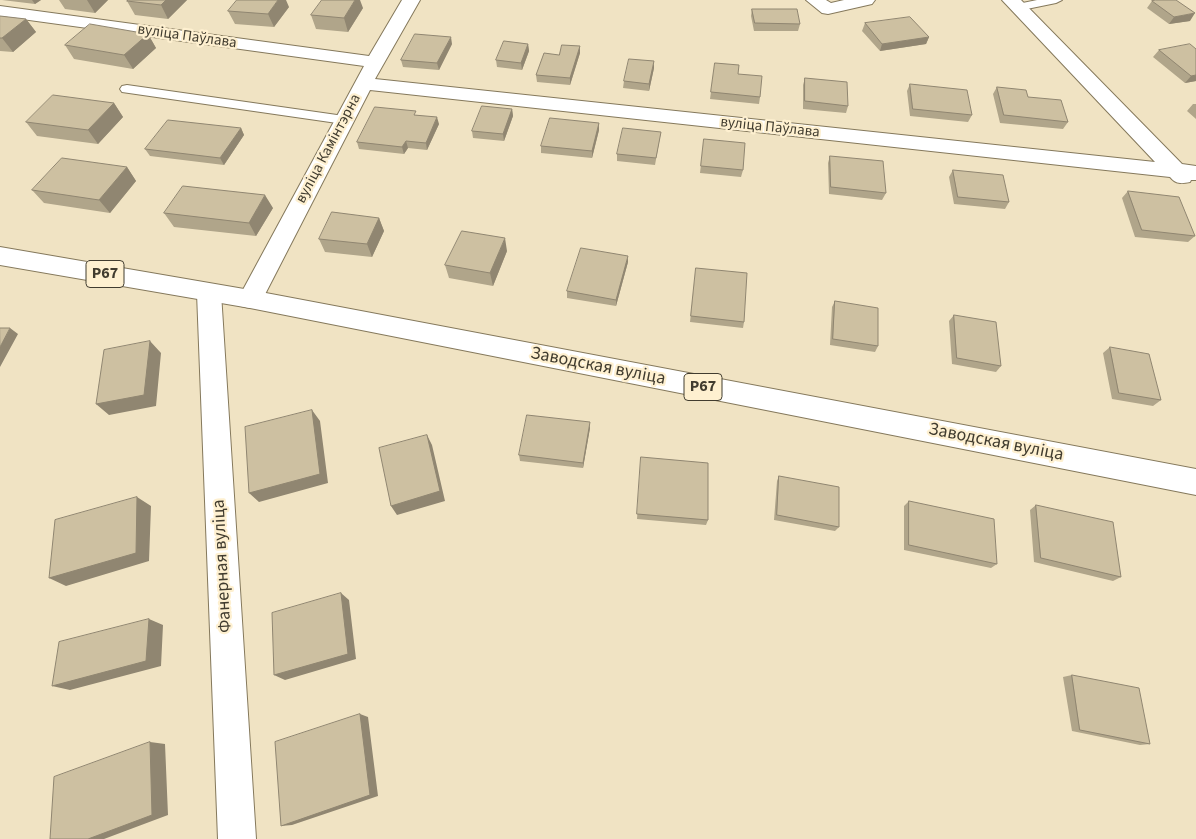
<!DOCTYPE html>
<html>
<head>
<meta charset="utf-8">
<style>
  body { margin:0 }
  canvas { display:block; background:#f0e3c3 }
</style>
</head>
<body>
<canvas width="1196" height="839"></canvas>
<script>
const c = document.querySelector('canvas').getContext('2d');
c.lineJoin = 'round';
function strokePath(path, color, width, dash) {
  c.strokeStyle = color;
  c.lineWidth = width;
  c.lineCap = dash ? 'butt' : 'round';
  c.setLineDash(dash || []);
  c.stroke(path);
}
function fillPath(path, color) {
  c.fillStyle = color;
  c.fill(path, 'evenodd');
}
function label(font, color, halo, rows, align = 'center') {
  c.font = font + ' "Source Sans 3",sans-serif';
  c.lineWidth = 4.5;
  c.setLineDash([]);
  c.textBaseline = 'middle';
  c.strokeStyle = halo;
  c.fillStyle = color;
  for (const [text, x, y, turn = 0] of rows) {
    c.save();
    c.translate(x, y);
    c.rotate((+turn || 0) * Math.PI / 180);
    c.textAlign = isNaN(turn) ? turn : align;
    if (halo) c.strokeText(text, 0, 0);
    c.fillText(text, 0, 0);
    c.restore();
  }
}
const service = new Path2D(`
  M1037,0H1062L1056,3L1017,11L1011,7L1013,5Z
  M127,85L344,116L351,120L344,124L122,92L120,89L122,86Z`);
const minor = new Path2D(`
  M402,0H420L375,79L1155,162L1002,0H1021L1182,164L1196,166V180H1191L1190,182C1181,184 1176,184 1170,177L370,90L259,306L250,308L241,306L238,299L364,66L0,16V6L369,56Z
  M806,0H826L831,3L844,0H875L872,4L828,14L822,13Z
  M209,284L218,286L221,293L256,839H218L197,293L200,286Z`);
const primary = new Path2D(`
  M0,247L250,290L1196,469V495L250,308L0,265Z`);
const wall = new Path2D(`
  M2,0H41L35,4Z
  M59,0H108L95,13L65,9Z
  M187,0L168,19L135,15L127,1Z
  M1152,1L1190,21L1169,24L1147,8Z
  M289,7L274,27L235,24L228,11Z
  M363,8L348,32L316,29L311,15Z
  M752,9L800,24L798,31H754L751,16Z
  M0,16L26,19L36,32L13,52L0,51Z
  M865,23L929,37L926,44L880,51L862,31Z
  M148,34L156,48L133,69L74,59L65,45Z
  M452,44L439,70L403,67L401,60Z
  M528,44L529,51L522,70L497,67L496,60Z
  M580,46V53L570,85L537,82L536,75L559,55Z
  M1196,49V81L1185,83L1153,57L1159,50Z
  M715,63L738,74L760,97L759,104L710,99Z
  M654,68L649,91L623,88L624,81Z
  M805,78L848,106L846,113L803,109V85Z
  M910,84L972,115L968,122L910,116L907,91Z
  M997,87L1028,97L1068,122L1063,129L1000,123L993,94Z
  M114,103L123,117L98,144L37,136L26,122Z
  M1193,104H1196V119L1187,111Z
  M512,109L513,116L504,141L473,138L472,131Z
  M417,115L439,124L427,150L408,148L404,154L359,149L357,142Z
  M599,123V130L592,158L541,153V146Z
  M241,128L244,135L224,165L150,156L145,149Z
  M661,132L655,165L617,161V154Z
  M704,139L743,170L741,177L700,173Z
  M830,156L886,193L882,200L829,194L828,163Z
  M127,167L136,181L110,213L44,203L32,190Z
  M953,170L1009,202L1005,209L954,204L949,177Z
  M1128,191L1195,236L1188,242L1135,237L1122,198Z
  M273,208L256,236L174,227L164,213Z
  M379,218L384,231L372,257L325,252L319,239Z
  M507,251L493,286L449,278L445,265Z
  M628,262L616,306L567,298V291Z
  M696,268L744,322L743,328L690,322Z
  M835,301L878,346L875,352L830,345L832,307Z
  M954,315L1001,366L996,372L952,364L949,321Z
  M1110,347L1161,400L1153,406L1112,399L1103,353Z
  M590,428L583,468L520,461L519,455Z
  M641,463L708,520L706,525L637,519Z
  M779,476L839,527L835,531L774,520L777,481Z
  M909,501L997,564L991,568L904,550V506Z
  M1036,505L1121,577L1113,581L1034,562L1030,510Z
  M1072,675L1150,744L1140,745L1072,731L1063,677Z`);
const shadedWall = new Path2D(`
  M32,0H41L35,4Z
  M87,0H108L95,13Z
  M166,0H187L168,19L161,5Z
  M278,0H286L289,7L274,27L268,14Z
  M355,0H360L363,8L348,32L344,18Z
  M1195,13L1190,21L1169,24L1174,17Z
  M26,19L36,32L13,52L2,38Z
  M148,34L156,48L133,69L124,55Z
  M451,37L452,44L439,70L437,63Z
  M929,37L926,44L880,51L882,44Z
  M528,44L529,51L522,70L521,63Z
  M580,46V53L570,85V78Z
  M654,61V68L649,91V84Z
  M1196,75V81L1185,83L1191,76Z
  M114,103L123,117L98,144L88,130Z
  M512,109L513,116L504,141L503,134Z
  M437,117L439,124L427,150L426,143Z
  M599,123V130L592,158V151Z
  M241,128L244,135L224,165L220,158Z
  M406,141L408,148L404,154L402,147Z
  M127,167L136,181L110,213L99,200Z
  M265,195L273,208L256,236L249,223Z
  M379,218L384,231L372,257L367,244Z
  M505,238L507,251L493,286L490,273Z
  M628,256V262L616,306V300Z
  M10,328L18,334L0,367V347Z
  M150,341L161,353L156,406L109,415L96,404Z
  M312,410L320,421L328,483L259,502L249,493Z
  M590,422V428L583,468V463Z
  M427,435L432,445L445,501L397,515L391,506Z
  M137,497L151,506L149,561L66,586L49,578Z
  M341,593L349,600L356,659L285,680L274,675Z
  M149,619L163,625L161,666L70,690L52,686Z
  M360,714L368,717L378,796L292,825L281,826Z
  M150,742L165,744L168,815L104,839H88Z`);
const building = new Path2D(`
  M129,0H166L161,5L127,1Z
  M237,0H278L268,14L228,11Z
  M322,0H355L344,18L311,15Z
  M1156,0H1176L1195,13L1174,17L1152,1Z
  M752,9H797L800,24L755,23Z
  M0,16L26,19L2,38H0Z
  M910,17L929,37L882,44L865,23Z
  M90,24L148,34L124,55L65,45Z
  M415,34L451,37L437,63L401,60Z
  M504,41L528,44L521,63L496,60Z
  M1190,44L1196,49V75L1191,76L1159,50Z
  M562,45L580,46L570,78L536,75L544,53L559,55Z
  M629,59L654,61L649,84L624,81Z
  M715,63L739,65L738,74L762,76L760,97L711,92Z
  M805,78L847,82L848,106L805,101Z
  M910,84L967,90L972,115L913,109Z
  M997,87L1026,90L1028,97L1061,100L1068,122L1004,115Z
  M53,95L114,103L88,130L26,122Z
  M482,106L512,109L503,134L472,131Z
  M375,107L416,111L414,115L437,117L426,143L406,141L402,147L357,142Z
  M550,118L599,123L592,151L541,146Z
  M168,120L241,128L220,158L145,149Z
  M623,128L661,132L656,158L617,154Z
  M704,139L745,143L743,170L701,166Z
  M830,156L883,161L886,193L831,187Z
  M62,158L127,167L99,200L32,190Z
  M953,170L1003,175L1009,202L958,197Z
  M183,186L265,195L249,223L164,213Z
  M1128,191L1179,197L1195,236L1142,230Z
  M332,212L379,218L367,244L319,239Z
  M462,231L505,238L490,273L445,265Z
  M581,248L628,256L616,300L567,291Z
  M696,268L747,273L744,322L691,316Z
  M835,301L878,308V346L833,339Z
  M954,315L996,322L1001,366L957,358Z
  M0,328H10L0,347Z
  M150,341L144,395L96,404L104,350Z
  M1110,347L1149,354L1161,400L1119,393Z
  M312,410L320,474L249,493L245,427Z
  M527,415L590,422L583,463L519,455Z
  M427,435L440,491L391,506L379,448Z
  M641,457L708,463V520L637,514Z
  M779,476L839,487V527L777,515Z
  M137,497L136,553L49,578L55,520Z
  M909,501L994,519L997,564L909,545Z
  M1036,505L1113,522L1121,577L1041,558Z
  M341,593L348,654L274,675L272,613Z
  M149,619L146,661L52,686L59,642Z
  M1072,675L1139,688L1150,744L1080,730Z
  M360,714L370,795L281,826L275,742Z
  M150,742L152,815L88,839H50L54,777Z`);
const farStreetnames = [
  ["вуліца Паўлава",187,37,8],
  ["вуліца Паўлава",770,128,6],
  ["вуліца Камінтэрна",329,149,-62]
];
const shields = [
  [105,274,38],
  [703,387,38]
];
const shieldNames = [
  ["Р67",105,274],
  ["Р67",703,387]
];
const streetNames = [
  ["Заводская вуліца",598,367,11],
  ["Заводская вуліца",996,443,11],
  ["Фанерная вуліца",223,566,-93]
];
strokePath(service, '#85795c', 2);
strokePath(minor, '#85795c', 2);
strokePath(primary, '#85795c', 2);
fillPath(service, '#fff');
fillPath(minor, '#fff');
fillPath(primary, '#fff');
fillPath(wall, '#b0a58a');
fillPath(shadedWall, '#908671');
fillPath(building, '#cdc0a1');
strokePath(building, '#908671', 1);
label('15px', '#413c2f', '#fef0d0', farStreetnames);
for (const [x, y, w] of shields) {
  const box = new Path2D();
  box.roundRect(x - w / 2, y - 13.5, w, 27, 4);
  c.fillStyle = '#fef0d0';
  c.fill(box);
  strokePath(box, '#413c2f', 1);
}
label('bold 16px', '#413c2f', null, shieldNames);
label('18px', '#413c2f', '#fef0d0', streetNames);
</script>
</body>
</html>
